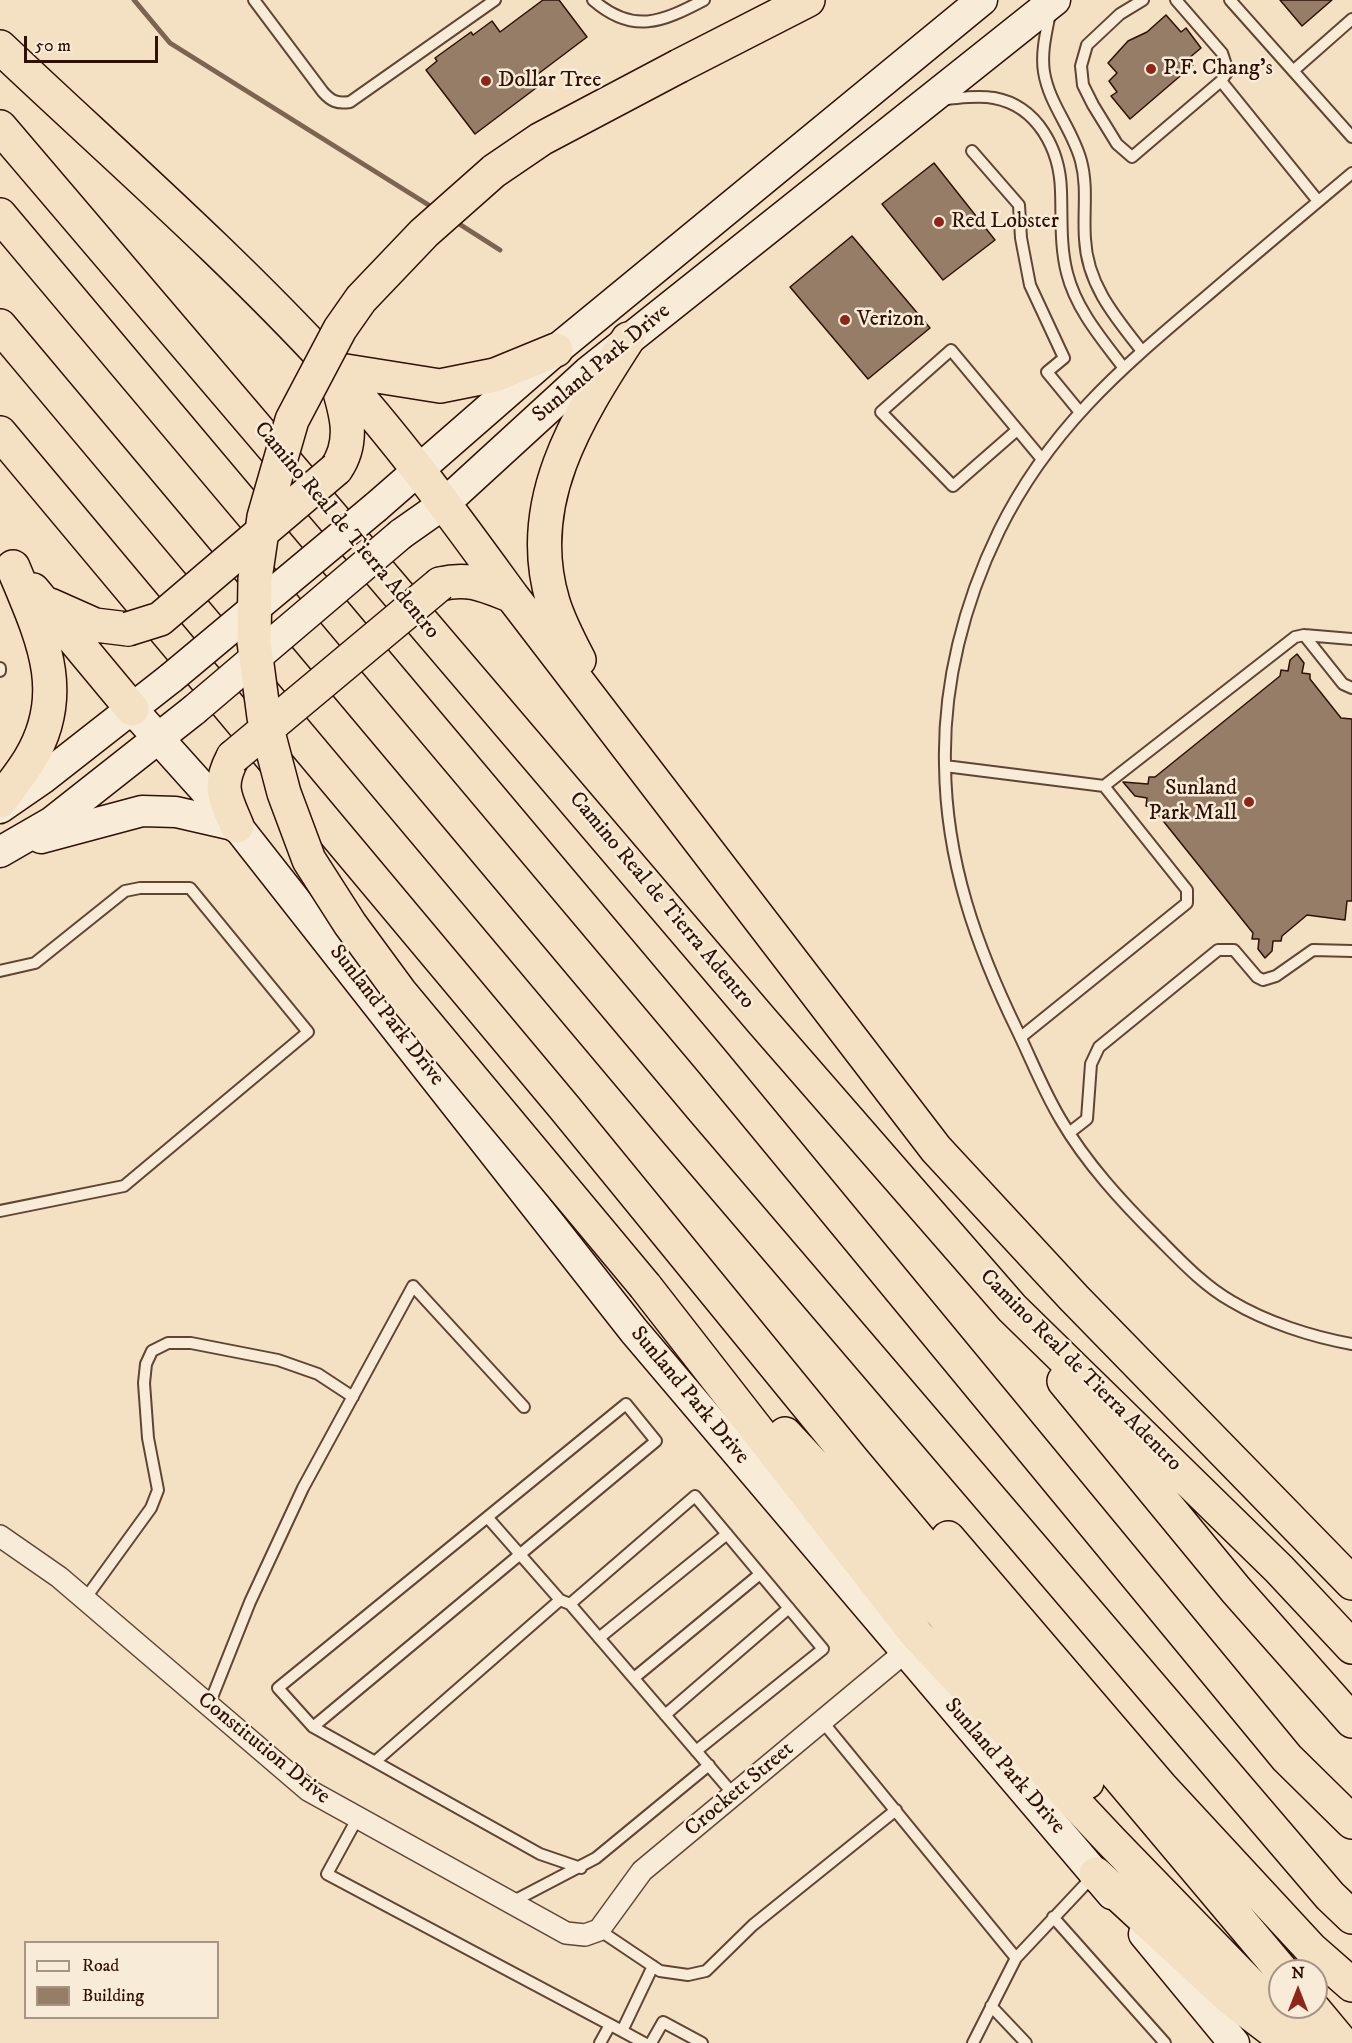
<!DOCTYPE html>
<html>
<head>
<meta charset="utf-8">
<style>
  body { margin:0 }
  #map { position:relative; width:1352px; height:2043px; overflow:hidden; background:#f4e1c3; font-family:"IM FELL DW Pica",serif }
  canvas { display:block }
  .legend { position:absolute; left:24px; top:1941px; width:195px; height:78px; box-sizing:border-box; background:#f8ecd8; border:2px solid #a89484; margin:0; padding:8px 10px; list-style:none; font-size:18px; color:#2f1106 }
  .legend li { display:flex; align-items:center; gap:12px; height:30px }
  .legend b { width:30px; border:2px solid #a89484 }
  .north { position:absolute; left:1268px; top:1959px; width:60px; height:60px; box-sizing:border-box; background:#f8ecd8; border:2px solid #a89484; border-radius:50%; rotate:0deg; font-size:16px; font-weight:700; line-height:24px; text-align:center; color:#2f1106 }
  .north::after { content:''; display:block; margin:auto; width:21px; height:27px; background:#8f2418; clip-path:polygon(50% 0,100% 100%,50% 72%,0 100%) }
  .scale { position:absolute; left:24px; top:36px; width:134px; height:27px; box-sizing:border-box; border:3px solid #2f1106; border-top:0; padding-left:8px; font-size:18px; line-height:21px; white-space:nowrap; color:#2f1106; -webkit-text-stroke:4px #f8ecd8; paint-order:stroke }
</style>
</head>
<body>
<div id="map">
<canvas width="1352" height="2043"></canvas>
<ul class="legend">
<li><b style="height:8px;background:#f8ecd8"></b>Road</li>
<li><b style="height:16px;background:#957d68"></b>Building</li>
</ul>
<div class="north">N</div>
<div class="scale">50 m</div>
</div>
<script>
const c = document.querySelector('canvas').getContext('2d');
c.lineJoin = 'round';
function strokePath(path, color, width, dash) {
  c.strokeStyle = color;
  c.lineWidth = width;
  c.lineCap = dash ? 'butt' : 'round';
  c.setLineDash(dash || []);
  c.stroke(path);
}
function fillPath(path, color) {
  c.fillStyle = color;
  c.fill(path, 'evenodd');
}
function label(font, color, halo, rows, align = 'center') {
  c.font = font + ' "IM FELL DW Pica",serif';
  c.lineWidth = 5;
  c.setLineDash([]);
  c.textBaseline = 'middle';
  c.strokeStyle = halo;
  c.fillStyle = color;
  for (const [text, x, y, turn = 0] of rows) {
    c.save();
    c.translate(x, y);
    c.rotate((+turn || 0) * Math.PI / 180);
    c.textAlign = isNaN(turn) ? turn : align;
    if (halo) c.strokeText(text, 0, 0);
    c.fillText(text, 0, 0);
    c.restore();
  }
}
const stream = new Path2D(`
  M134,0L170,43L435,209
  M453,220L500,250`);
const building = new Path2D(`
  M543,0H559L587,37L534,77L540,85L475,134L426,70L437,61L435,58L471,32L473,35L492,21L500,32Z
  M1280,0H1332L1302,26Z
  M1166,15L1181,32L1186,28L1201,48L1188,59L1193,65L1130,119L1111,96L1117,92L1109,81L1117,73L1108,63L1128,41L1147,32Z
  M934,163L995,240L943,280L882,204Z
  M852,236L930,328L868,379L790,287Z
  M1297,654L1304,663L1302,673L1310,674V679L1341,718L1352,719V901H1347L1345,920L1307,915L1282,936L1281,941H1273L1272,951L1265,958L1258,949L1259,939H1252L1253,933L1152,807L1146,806L1147,798L1135,796L1123,782L1148,784L1149,777H1155L1280,676L1281,670L1288,671L1290,660Z`);
const lane = new Path2D(`
  M254,0L323,92C331,101 337,104 350,102L495,0
  M593,0C633,35 662,22 704,0
  M1143,0L1120,14L1087,45L1081,66L1083,85L1093,105L1117,144L1132,157L1221,81L1318,201
  M1176,0L1222,53L1228,71L1221,81
  M1230,0L1352,137
  M1050,13C1046,33 1041,53 1044,72C1049,104 1073,130 1081,161C1088,187 1083,212 1085,239C1087,284 1115,317 1142,351
  M1293,71L1352,19
  M944,99C961,98 978,95 994,98C1038,106 1060,150 1061,191C1062,218 1060,246 1067,273C1076,309 1101,338 1123,367
  M972,151L1019,205L1021,238L1030,285L1064,358L1047,372L1079,411
  M1352,173C1302,215 1252,257 1202,300C1119,370 1048,431 999,531C964,603 943,684 945,765C946,861 976,946 1018,1032C1032,1061 1044,1092 1061,1120C1086,1163 1122,1202 1157,1237C1180,1260 1203,1285 1231,1301C1266,1322 1312,1337 1352,1344
  M1017,430L953,486L881,412L951,350L1041,458
  M1304,635L1343,684L1352,688
  M0,668V671
  M945,766L1104,786
  M0,971L35,963L125,891L140,888H190L308,1032L124,1186L0,1211
  M1021,1037L1187,903V890L1104,786L1295,637L1304,635L1352,639
  M1069,1133L1087,1119L1091,1064L1099,1047L1218,950H1234L1257,977L1263,980L1276,976L1313,950L1352,951
  M488,1518L560,1600L570,1604L734,1795
  M85,1599L151,1508L158,1490L148,1438L144,1383L146,1364L152,1351L168,1343H191L278,1360L318,1374L353,1397
  M570,1604L695,1496L823,1649L696,1751
  M599,1638L727,1534
  M634,1678L760,1574
  M209,1705L250,1602L303,1488L413,1286L524,1407
  M665,1715L789,1608
  M822,1721L1016,1958L1094,1875
  M313,1727L656,1441L626,1404L278,1688L313,1727L540,1854L581,1868
  M377,1760L560,1600
  M357,1819L327,1874L622,2031L653,1966
  M510,1903L596,1858L709,1765
  M1053,1917L1165,2043
  M599,1930L660,1971L688,1975L706,1971L753,1925L896,1810
  M991,2006L1026,2043
  M622,2031L644,2043
  M600,2043L610,2025
  M651,2043L663,2022L702,2043
  M973,2043L1016,1958`);
const street = new Path2D(`
  M0,1536L59,1577L308,1790L566,1933L585,1935L599,1930L642,1871L905,1652`);
const secondary = new Path2D(`
  M376,507L556,350L982,0
  M401,534L445,503L588,372L1055,0
  M132,709L237,826L634,1331L1112,1894
  M0,808L42,779L171,678
  M41,838L142,811L176,812L237,826
  M0,852L52,822L194,710
  M1144,1934L1234,2043`);
const highway = new Path2D(`
  M0,47C112,153 228,254 333,368C398,439 455,518 512,596L936,1149L1074,1298L1352,1583
  M679,66L808,0
  M0,127L762,1021L1012,1308L1279,1569L1352,1647
  M0,215L711,1060L1287,1758L1352,1822
  M0,326L677,1132L1330,1896L1352,1917
  M0,433L564,1107L854,1462L1282,1971
  M336,469C358,437 343,404 333,369L440,386L495,375L556,350
  M440,584C469,577 484,585 512,596
  M33,590L132,709
  M50,605L95,625L128,629
  M579,660C569,641 559,622 553,602C523,503 577,418 628,339
  M233,757C217,787 225,797 237,826
  M0,801C10,787 21,774 30,759C71,691 40,633 13,567
  M645,1286L917,1635L1112,1842L1307,2043
  M1064,1381L1236,1590L1352,1721
  M785,1434L827,1479L1087,1782
  M948,1538L1161,1787L1311,1949L1352,1985
  M1096,1874L1230,1998L1276,2033
  M1312,2007L1342,2043`);
const secondaryBridge = new Path2D(`
  M171,678L376,507
  M194,710L401,534`);
const highwayBridge = new Path2D(`
  M128,629L160,619L336,469
  M233,757L440,584
  M645,1286L400,992L350,924L309,860L284,793L264,717L254,642L255,579L264,517L292,420L340,329L361,299L424,233L494,171L541,139L679,66`);
const markers = [
  [1151,69,6,"#8f2418"],
  [486,81,6,"#8f2418"],
  [939,222,6,"#8f2418"],
  [845,320,6,"#8f2418"],
  [1249,802,6,"#8f2418"]
];
const poiNames = [
  ["P.F. Chang's",1163,69],
  ["Dollar Tree",498,81],
  ["Red Lobster",951,222],
  ["Verizon",857,320],
  ["Sunland",1237,789,"right"],
  ["Park Mall",1237,814,"right"]
];
const streetNames = [
  ["Sunland Park Drive",602,364,-40],
  ["Camino Real de Tierra Adentro",346,531,50],
  ["Camino Real de Tierra Adentro",661,901,50],
  ["Sunland Park Drive",386,1016,52],
  ["Camino Real de Tierra Adentro",1080,1371,45],
  ["Sunland Park Drive",689,1396,50],
  ["Constitution Drive",263,1749,39],
  ["Sunland Park Drive",1004,1767,49],
  ["Crockett Street",740,1790,-40]
];
strokePath(stream, '#7d6351', 5);
fillPath(building, '#957d68');
strokePath(building, '#2f1106', 1.5);
strokePath(lane, '#604535', 14);
strokePath(street, '#604535', 24);
strokePath(secondary, '#2f1106', 33);
strokePath(highway, '#2f1106', 36);
strokePath(lane, '#f8ecd8', 10);
strokePath(street, '#f8ecd8', 21);
strokePath(secondary, '#f8ecd8', 30);
strokePath(highway, '#f4e1c3', 33);
strokePath(secondaryBridge, '#2f1106', 33, []);
strokePath(highwayBridge, '#2f1106', 36, []);
strokePath(secondaryBridge, '#f8ecd8', 30);
strokePath(highwayBridge, '#f4e1c3', 33);
for (const [x, y, r, color] of markers) {
  const dot = new Path2D();
  dot.arc(x, y, r, 0, 2 * Math.PI);
  c.fillStyle = color;
  c.fill(dot);
  strokePath(dot, '#f8ecd8', 2);
}
label('22px', '#2f1106', '#f8ecd8', poiNames, 'left');
label('22px', '#2f1106', '#f8ecd8', streetNames);
</script>
</body>
</html>
